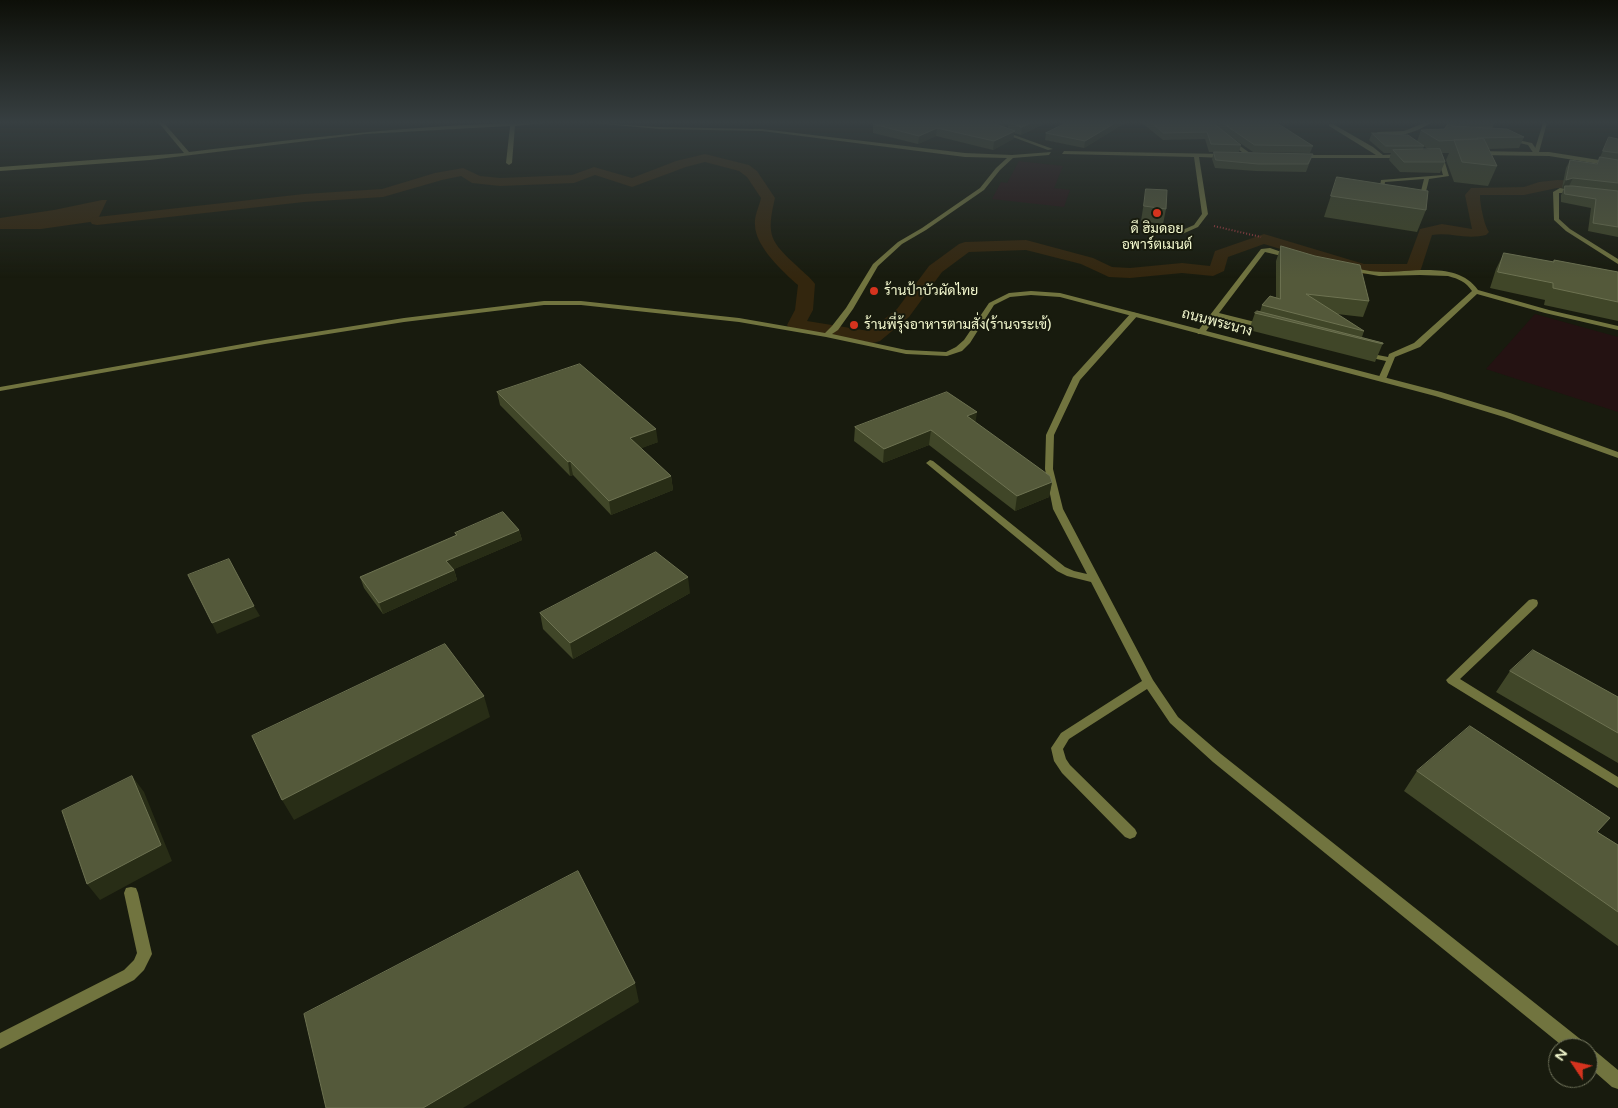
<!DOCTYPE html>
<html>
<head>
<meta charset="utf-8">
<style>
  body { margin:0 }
  #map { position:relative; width:1618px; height:1108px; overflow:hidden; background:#181b0e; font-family:"Varela Round",sans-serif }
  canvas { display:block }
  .north { position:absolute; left:1548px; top:1038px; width:50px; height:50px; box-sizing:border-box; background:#181b0e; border:1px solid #70735b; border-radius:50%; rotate:304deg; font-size:14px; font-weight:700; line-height:20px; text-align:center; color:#f3f8ce }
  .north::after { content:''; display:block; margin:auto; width:18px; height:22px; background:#d5331e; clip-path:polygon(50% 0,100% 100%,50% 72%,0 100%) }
</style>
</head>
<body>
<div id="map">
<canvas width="1618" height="1108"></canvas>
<div class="north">N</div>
</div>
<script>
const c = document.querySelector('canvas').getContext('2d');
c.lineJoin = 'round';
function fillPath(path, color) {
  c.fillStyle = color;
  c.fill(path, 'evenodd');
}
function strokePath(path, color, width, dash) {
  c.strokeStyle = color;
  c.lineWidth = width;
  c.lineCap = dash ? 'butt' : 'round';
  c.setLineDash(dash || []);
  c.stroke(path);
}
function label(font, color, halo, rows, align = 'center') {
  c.font = font + ' "Varela Round",Sarabun,sans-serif';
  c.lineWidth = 4;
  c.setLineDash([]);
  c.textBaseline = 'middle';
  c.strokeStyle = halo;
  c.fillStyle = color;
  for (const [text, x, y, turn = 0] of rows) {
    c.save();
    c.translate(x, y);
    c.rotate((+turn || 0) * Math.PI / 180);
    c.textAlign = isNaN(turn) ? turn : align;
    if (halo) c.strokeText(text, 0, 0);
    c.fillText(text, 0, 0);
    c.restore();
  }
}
const green = new Path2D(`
  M1019,161L1063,166L1054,188L1070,190L1064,207L992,199L1001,182L1007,183Z
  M1535,314L1618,337V412L1486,369Z`);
const water = new Path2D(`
  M102,200H107L97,221L41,229H0V218L54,210Z`);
const canal = new Path2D(`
  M705,154L749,165L757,171L775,198C766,236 770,241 798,267C804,273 811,278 815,284L813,310L807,321L869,331L897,309L929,266L959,244L965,242L1026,240L1093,258L1112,267L1130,268L1182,263L1210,266L1215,251L1264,234L1364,264H1407L1420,229L1442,224L1472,229L1465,195L1471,188L1524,187L1539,182L1557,180L1618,182V190L1557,188L1524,195H1480C1480,204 1484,225 1489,232L1486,235C1465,240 1451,232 1432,235L1421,269L1419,272L1413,274H1363L1264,244L1228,257L1224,271L1213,276L1182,273L1130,278L1109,277L1081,264L1026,250L969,252L942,272L909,317L880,341L873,343L790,329L787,325L795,310L798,285C783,272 755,246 755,225C754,216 759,207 761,198L747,177L739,171L705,162L686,167L632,187L595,175L574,183L500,186L472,183L461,176L442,180L383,197L304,202L97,225L92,224L90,221L92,218L97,217L304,194L382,189L435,173L463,168L480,176L500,178L572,175L594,167L632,178L676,161Z`);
const path = new Path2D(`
  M1214,226L1261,237`);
const lane = new Path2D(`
  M1509,138L1532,143L1539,153L1534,154L1528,145L1507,140Z
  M1440,154L1443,156L1449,176L1429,179L1423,204L1418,203L1424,179L1385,182L1383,197L1378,198L1381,180L1443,175L1437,156Z
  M1560,188L1578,191L1575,193H1559V219L1570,229L1618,259V264L1566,231L1554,220L1553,192Z
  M1270,248L1293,256L1290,258L1265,252L1219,313L1267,325V329L1216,317L1204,334H1198L1197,332L1261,249Z
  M1348,267C1360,269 1371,272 1383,272C1413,272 1458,261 1478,290L1549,310L1618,326V330L1545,313L1477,294L1420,347L1395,357L1386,379L1382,381L1378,379L1386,361L1362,356V352L1388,357L1389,354L1414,343L1472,291C1466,282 1459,279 1448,276L1420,275L1379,276L1346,270V268Z
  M1132,312L1139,314L1080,380L1054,435L1053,469L1063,509L1153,680L1178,717L1221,754L1584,1042L1586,1048H1565L1213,762L1170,723L1147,689L1069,739L1063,749L1066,759L1070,765L1135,829L1137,833L1135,837L1130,839L1125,837L1062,773L1054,761L1051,748L1061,733L1142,681L1091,582L1067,576L1057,571L926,463L930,460L933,461L1065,567L1074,571L1087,574L1053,509L1045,469L1046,435L1073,377Z
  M1533,599L1537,600L1538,603L1537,606L1460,679L1618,777V788L1448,683L1446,680L1529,600Z
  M131,887L136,888L138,893L152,954L144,970L134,980L0,1049V1033L124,970L134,960L137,953L124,893L126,888Z
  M1588,1048L1594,1050L1618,1070V1089L1612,1087L1588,1066Z`);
const street = new Path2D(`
  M159,123H164L189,152C307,138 425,123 543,123L515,126L512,163L509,165L506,163L510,126L365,134L150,160L0,171V167L184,153Z
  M595,123L658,127L762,129L965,153L1012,155L1051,152L1049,155L1013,158L1000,170L984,190L926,230L902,244L878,266L853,309L838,330L832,334L906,350L946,352L956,347L964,340L989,303L1009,293L1031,291L1060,293L1441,392L1510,413L1618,452V458L1504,417L1435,396L1060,297L1031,295L1010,297L994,305L970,343L962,351L947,356L906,354L826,337L739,322L581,305H544L404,322L265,344L0,391V387L265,340L404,318L544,301H581L739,318L825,333L832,326L846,308L873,264L898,242L922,228L980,188L996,168L1007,158L965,157L762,131L658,129Z
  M975,123H981L1053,149L1048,150Z
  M1424,123H1430C1417,133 1391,140 1376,133L1378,132L1404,131Z
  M1543,123H1547L1539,152H1549L1618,163V167L1549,156L1477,155L1474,153L1477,151L1534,152Z
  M1329,124H1333L1373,147L1383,155L1403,154L1406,156L1403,158H1298L1300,155H1376L1329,126Z
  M1228,140H1232L1254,156L1249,157L1228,142Z
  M1064,151L1225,154L1228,156L1225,158L1199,157L1208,214L1198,227L1180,235L1178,234V232L1194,225L1202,214L1194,157L1062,154Z`);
const wall = new Path2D(`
  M877,123H1042V125L1021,135L1014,133L1013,139L993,150L936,136L918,144L873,133V124ZM1008,125V128L1003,126Z
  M1066,123H1125L1084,148L1045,140L1046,133Z
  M1142,123H1277L1313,146L1310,153L1253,152L1228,135L1241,145L1239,152H1209L1205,139L1163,140Z
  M1449,123H1495L1492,128L1524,137L1519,148L1489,149L1497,166L1488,186L1454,182L1446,160L1449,153H1442L1445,162L1440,173L1400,172L1389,160L1391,153H1384L1369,140L1372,133L1417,141L1421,130L1444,129ZM1418,142L1429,150H1423L1424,146Z
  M1609,137L1618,139V237L1588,231L1591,208L1561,202V195L1565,187L1562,188L1566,168L1570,160L1597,164Z
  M1214,152L1313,154L1306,172L1256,171L1215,168L1212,159Z
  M1337,177L1426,210L1417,232L1324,217Z
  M1146,189L1166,209L1163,224L1141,221Z
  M1281,246L1369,301L1363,317L1337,314L1364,331L1362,337L1383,343L1375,362L1249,330L1255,313L1260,312L1262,305L1276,297V261Z
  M1504,253L1553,262L1554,260L1618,272V321L1544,305L1545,300L1490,288L1496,269Z
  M497,392L658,442L641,448L671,476L673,490L611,515L573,475L570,476L500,405Z
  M976,423L1052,482L1049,497L1015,511L929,445L883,463L854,441L855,427Z
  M519,530L522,540L454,569L457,580L383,614L364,588L360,577L456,536L455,533Z
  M690,593L573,659L543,629L540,613Z
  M1510,671L1618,697V763L1496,692Z
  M1417,771L1598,832L1618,845V946L1404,791Z`);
const shadedWall = new Path2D(`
  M999,123H1008V125L999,127Z
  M1030,123H1042V125L1021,135L1022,127Z
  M1115,123H1125L1084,148L1085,141Z
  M937,128L936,136L918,144L919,136Z
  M1015,131L1013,139L993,150L994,141Z
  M1573,178L1569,186L1562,188L1566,180Z
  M977,412L975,426L967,416Z
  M656,429L658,442L632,452L630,438Z
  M931,430L929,445L883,463L884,449Z
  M570,461L573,475L570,476L568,462Z
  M671,476L673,490L611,515L609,501Z
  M1052,482L1049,497L1015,511L1017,496Z
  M519,530L522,540L450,571L446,561Z
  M454,570L457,580L383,614L379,603Z
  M688,577L690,593L573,659L570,643Z
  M254,606L260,616L217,634L212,623Z
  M484,696L490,717L294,820L282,800Z
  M132,776L144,792L172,861L100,900L87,884Z
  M635,983L639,1002L463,1108H423Z`);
const building = new Path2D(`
  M877,123H993L1015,131L994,141L937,128L919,136L873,124Z
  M1011,123H1030L1022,127Z
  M1066,123H1115L1085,141L1046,133Z
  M1152,123H1213L1241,145L1211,144L1207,132L1164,133Z
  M1223,123H1277L1313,146L1255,145Z
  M1449,123H1454L1452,126L1507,129L1524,137L1477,138L1478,139L1439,141L1421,130L1444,129Z
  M1372,133L1408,135L1424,146H1386Z
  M1609,137L1618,139V153L1603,151Z
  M1484,139L1497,166L1462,162L1454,140Z
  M1440,149L1445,162H1404L1393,150Z
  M1214,152L1313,154L1308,164H1258L1216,160Z
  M1600,157L1618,160V183L1573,178L1566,180L1570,160L1597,164Z
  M1337,177L1428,191L1426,210L1331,196Z
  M1565,186H1573L1618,191V227L1593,223L1596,199L1565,194Z
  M1146,189L1167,190L1166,209L1144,206Z
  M1281,246L1315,256L1360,265L1369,301L1306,294L1364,331L1262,305L1270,296L1280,299Z
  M1504,253L1554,262V260L1618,272V302L1553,288V283L1498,272Z
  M1257,311L1383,343V344L1255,313Z
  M580,364L656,429L630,438L671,476L609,501L570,461L568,462L497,392Z
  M947,392L977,412L967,416L1050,476L1052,482L1017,496L931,430L884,449L855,427Z
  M503,512L519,530L446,561L454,570L379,603L360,577L457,535L455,533Z
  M656,552L688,577L570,643L540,613Z
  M229,559L254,606L212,623L188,575Z
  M445,644L484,696L282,800L252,736Z
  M1533,650L1618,697V733L1510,671Z
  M1470,726L1610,818L1597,832L1618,845V912L1417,771Z
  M132,776L161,845L87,884L62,811Z
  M578,871L635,983L423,1108H326L304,1014Z`);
const markers = [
  [1157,213,5,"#d5331e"],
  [874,291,5,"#d5331e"],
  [854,325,5,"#d5331e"]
];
const farPoinames = [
  ["ดี ฮิมดอย",1157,229,"center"],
  ["อพาร์ตเมนต์",1157,245,"center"],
  ["ร้านป้าบัวผัดไทย",884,291],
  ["ร้านพี่รุ้งอาหารตามสั่ง(ร้านจระเข้)",864,325]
];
const farStreetnames = [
  ["ถนนพระนาง",1217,323,15]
];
fillPath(green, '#241212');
fillPath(water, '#33260e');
fillPath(canal, '#33260e');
strokePath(path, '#9e3c41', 2, [1, 2]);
fillPath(lane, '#71743f');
fillPath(street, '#71743f');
fillPath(wall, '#404628');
fillPath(shadedWall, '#282d16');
fillPath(building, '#54593a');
strokePath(building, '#6d7251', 1);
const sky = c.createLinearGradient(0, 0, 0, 278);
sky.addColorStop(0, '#0d0f08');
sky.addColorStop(0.44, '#373f41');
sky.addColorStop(1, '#373f4100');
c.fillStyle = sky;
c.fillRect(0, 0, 1618, 278);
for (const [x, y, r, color] of markers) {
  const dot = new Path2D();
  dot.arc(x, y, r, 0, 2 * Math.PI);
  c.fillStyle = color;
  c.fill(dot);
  strokePath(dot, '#181b0e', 2);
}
label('14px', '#f3f8ce', '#181b0e', farPoinames, 'left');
label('14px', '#f3f8ce', '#181b0e', farStreetnames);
</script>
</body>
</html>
